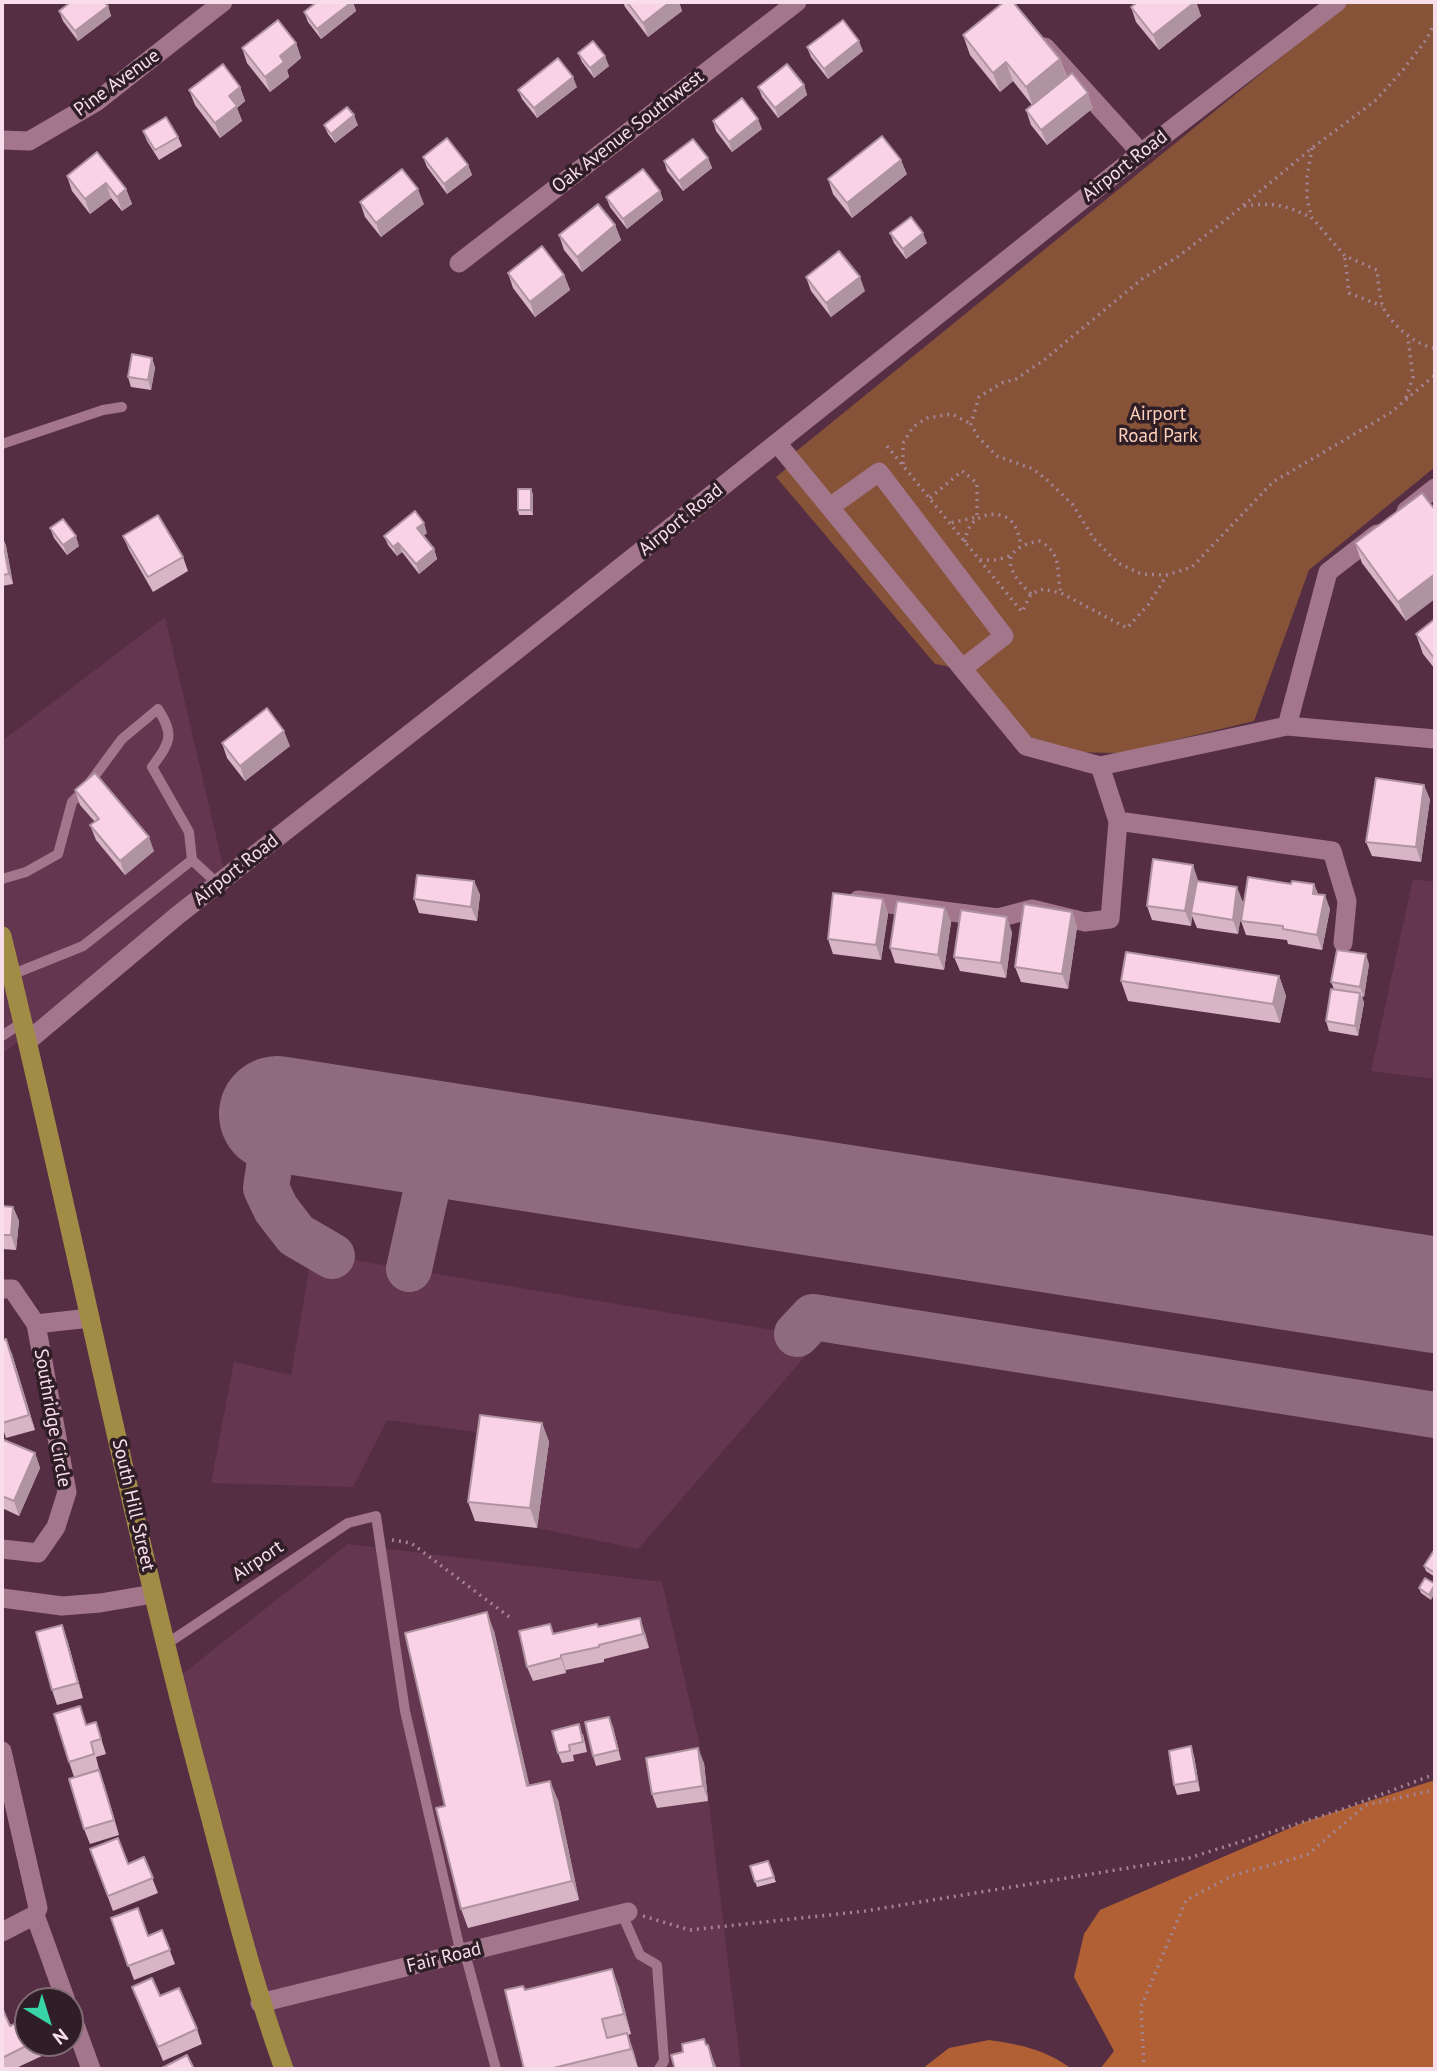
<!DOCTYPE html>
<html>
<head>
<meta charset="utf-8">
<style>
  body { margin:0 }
  #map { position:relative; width:1437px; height:2071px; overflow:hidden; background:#562e43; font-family:"PT Sans",sans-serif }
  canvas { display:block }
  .frame { position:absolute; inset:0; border:4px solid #f7deea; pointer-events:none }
  .north { position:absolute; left:14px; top:1987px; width:70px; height:70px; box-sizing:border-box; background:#301e27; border:2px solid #806b75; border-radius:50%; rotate:142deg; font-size:19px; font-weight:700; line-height:28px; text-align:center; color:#f7deea }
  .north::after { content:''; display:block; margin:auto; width:24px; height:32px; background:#39d4a5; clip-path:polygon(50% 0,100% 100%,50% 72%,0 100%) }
</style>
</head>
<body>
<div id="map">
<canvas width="1437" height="2071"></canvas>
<div class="frame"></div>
<div class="north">N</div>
</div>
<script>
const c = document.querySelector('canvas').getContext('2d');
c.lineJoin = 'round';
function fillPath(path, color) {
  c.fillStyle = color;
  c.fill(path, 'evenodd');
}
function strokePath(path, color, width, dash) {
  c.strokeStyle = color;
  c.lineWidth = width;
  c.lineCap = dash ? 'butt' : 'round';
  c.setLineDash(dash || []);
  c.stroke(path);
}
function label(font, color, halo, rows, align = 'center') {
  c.font = font + ' "PT Sans",sans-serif';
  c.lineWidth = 7;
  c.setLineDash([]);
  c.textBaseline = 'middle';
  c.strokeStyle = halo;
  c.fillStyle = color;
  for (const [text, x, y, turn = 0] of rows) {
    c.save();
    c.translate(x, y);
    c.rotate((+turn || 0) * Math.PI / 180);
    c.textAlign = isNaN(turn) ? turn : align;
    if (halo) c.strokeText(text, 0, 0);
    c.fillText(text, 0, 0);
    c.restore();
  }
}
const built = new Path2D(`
  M165,617L227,883L2,1054V741Z
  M1413,879L1435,882V1079L1371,1071Z
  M312,1253L821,1338L638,1549L537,1528L549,1442L387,1420L353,1487L211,1483L234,1362L291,1375Z
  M348,1544L662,1582L704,1763L741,2069H291L274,2024L181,1675Z`);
const green = new Path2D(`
  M1349,2H1435V467L1309,570L1254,721L1121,753L1048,752L951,667L935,664L776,477L792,464L788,458Z`);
const forest = new Path2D(`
  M1435,1780V2069H1100L1114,2051L1074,1977L1084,1934L1100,1910L1304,1822Z
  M989,2040C1022,2045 1044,2049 1072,2069H922L949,2048Z`);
const taxiway = new Path2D(`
  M277,1114L266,1188L276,1209L296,1235L332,1256
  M409,1269L438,1139
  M797,1334L813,1317L1435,1415`);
const runway = new Path2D(`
  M277,1114L1435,1295`);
const path = new Path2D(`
  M1435,22L1426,40L1403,70L1375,101L1312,148L1228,218L1179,256L1142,279L1044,360L1016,379L1002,383L979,397L971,424L978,437L997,456L1033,469L1047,480L1073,505L1094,539L1118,563L1141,574L1167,575L1192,567L1273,482L1390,413L1435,375
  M1312,148L1307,177V200L1312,218L1345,256L1377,270C1378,281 1379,293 1382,304C1387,321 1417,347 1435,348
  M1244,206C1273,202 1286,205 1312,218
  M1345,258L1349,293L1382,306
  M1406,398L1413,377L1408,338
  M887,446L1022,612L1031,594L1043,589L1061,593L1127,628L1148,605L1167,575
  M903,464V443L913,427L927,418L952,414L971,424
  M930,498L962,471L977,483V517L950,523
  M965,542C966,536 967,530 971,525C979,513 1002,510 1012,522C1017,528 1019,536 1021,544
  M980,560H997L1012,555
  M1031,594C1005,570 999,548 1040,541C1064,556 1055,569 1061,593
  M392,1540L411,1543L512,1619
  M643,1916L690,1930L865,1911L1189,1858L1338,1811L1435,1774
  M1144,2069L1141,2007L1186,1900L1234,1875L1307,1855L1366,1805L1435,1790`);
const service = new Path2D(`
  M2,444L103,410L122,407
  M2,879L26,872L58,854L72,802L85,789L122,739L158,709C175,736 170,742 152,767L189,832L192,860L218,884
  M11,975L83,946L192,860
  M2,1036L23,1022
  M165,1645L348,1523L376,1516L405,1711L461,1954
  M622,1914L640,1955L657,1965L664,2061L659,2069
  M465,1953L496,2069`);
const minor = new Path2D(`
  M1045,47L1141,153
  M2,140L29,141L96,102L223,2
  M459,263L797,2
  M777,443L1026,746L1100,766L1287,726L1328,572L1377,534
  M830,507L879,472L1004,636L963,668
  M1406,511L1435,488
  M1287,726L1435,739
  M1118,821L1332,851L1347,901L1343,943
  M858,900L998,918L1032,909L1085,922L1110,919L1118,821L1100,766
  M28,1041L178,915L513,653L1141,153L1337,2
  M2,1289H12L36,1324L67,1492L56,1527L38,1553L2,1549
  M36,1324L90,1318
  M2,1598L62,1606L100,1603L153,1594
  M2,1751L38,1908L35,1915L66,2001
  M2,1932L35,1915
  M260,2003L628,1912
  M70,2011L91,2069`);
const primary = new Path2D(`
  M2,936C71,1217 126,1502 201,1782C227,1878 250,1975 284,2069`);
const wall = new Path2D(`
  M353,2L356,11L321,39L308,22L304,12Z
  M623,2H679L682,11L648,37L625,7Z
  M1138,2H1196L1201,16L1159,50L1136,22L1131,7Z
  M108,6L111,16L78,41L63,21L59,11Z
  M963,35L1060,59L1067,77L1093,108L1047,145L1031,125L1026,110L1032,105L1013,81L1000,92L970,55Z
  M296,43L301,58L287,70L289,77L270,92L247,63L242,48Z
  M807,47L863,51L828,79L811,57Z
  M578,53L609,66L594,78L582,62Z
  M804,85L807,95L778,118L762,97L758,87Z
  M240,87L245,101L237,108L242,121L220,138L195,105L189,90Z
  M577,87L537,118L522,99L518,90Z
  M713,121L762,129L732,152L716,131Z
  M324,125H358L335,143L328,134Z
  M143,131L178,137L182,146L159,160L147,141Z
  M97,152L126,189L132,204L122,211L111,198L90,214L72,191L67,176Z
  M423,157L468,165L472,175L447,194L427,167Z
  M708,158L712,168L683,191L667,171L664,161Z
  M907,174L852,218L833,194L828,179Z
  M660,191L663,200L627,229L610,207L606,197Z
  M360,202L424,204L381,237L365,217Z
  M615,225L621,240L582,272L564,250L559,235Z
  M890,233L927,243L906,259L894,243Z
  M508,273L564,275L570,290L535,317L513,288Z
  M806,277L865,291L831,317L811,291Z
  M152,358L155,368L151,390L131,387L128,377Z
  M533,494V515H519L518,510Z
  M1435,510L1406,621L1362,563L1355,543Z
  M50,528L79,546L67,555L54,538Z
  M427,533L423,536L434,549L437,559L419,574L402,552L397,556L388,545L384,536Z
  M2,536L6,546L13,584L2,586Z
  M123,536L183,557L188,571L153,592L129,550Z
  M1435,619V669L1423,654L1416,634Z
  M222,743L290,746L245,781L227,758Z
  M75,790L154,851L125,875L96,840L90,825L95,822L80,805Z
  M1430,799L1421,862L1372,856L1366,842Z
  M1198,880V882L1243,902L1238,934L1197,928L1192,916L1191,926L1152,920L1147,906Z
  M474,881L480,895L477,921L419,913L414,899Z
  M1291,884H1314L1318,894L1330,909L1322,950L1288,944L1287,940L1246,935L1241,921Z
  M883,899L888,914L881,960L833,954L828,939Z
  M945,908L951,922L944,970L895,963L890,948Z
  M1072,912L1077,927L1068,989L1021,982L1015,967Z
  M1012,932L1006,978L960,971L954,957Z
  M1369,964L1364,997L1362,996L1364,1003L1358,1036L1329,1031L1326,1021L1334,989L1331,982Z
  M1279,976L1286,996L1280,1023L1128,1001L1121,981Z
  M2,1206L13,1207L19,1221L16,1250L2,1249Z
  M2,1341L12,1354L35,1430L6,1438L2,1426Z
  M542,1423L549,1442L537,1528L475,1521L468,1502Z
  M2,1444L35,1453L40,1468L19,1516L2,1508Z
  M1435,1549V1577L1426,1571L1424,1566Z
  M1425,1578L1431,1600L1421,1593L1419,1588Z
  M598,1627L645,1633L649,1648L604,1659V1662L566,1670V1673L533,1681L527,1667L553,1634Z
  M494,1631L529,1785L558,1800L579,1900L468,1928L461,1909L445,1806Z
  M67,1639L83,1698L57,1705L52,1690Z
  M96,1722L106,1754L96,1757L99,1769L74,1777L69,1762L87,1725Z
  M613,1727L621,1760L596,1766L593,1756Z
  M583,1734L587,1752L573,1755L574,1761L562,1763L558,1753Z
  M1194,1756L1200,1791L1177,1795L1174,1785Z
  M704,1763L708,1801L657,1808L652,1794Z
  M104,1784L119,1835L90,1844L84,1829Z
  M90,1849L128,1864L144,1857L158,1893L113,1911Z
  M768,1861L776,1882L757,1887L750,1866Z
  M111,1918L148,1936L162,1930L175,1964L134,1980Z
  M612,1969L619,1988L631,2034L628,2035L638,2068L524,2069L525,1990Z
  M132,1987L160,1996L197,2029L202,2044L163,2061Z
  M2,2008L10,2026L28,2043H39L44,2055L14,2069H2Z`);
const shadedWall = new Path2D(`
  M353,2L356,11L321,39L317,29Z
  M670,2H679L682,11L648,37L643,23Z
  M1195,2H1196L1201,16L1159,50L1153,35Z
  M108,6L111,16L78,41L75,31Z
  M859,41L863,51L828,79L824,69Z
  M296,43L301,58L287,70L289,77L270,92L265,77L280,56Z
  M605,56L609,66L594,78L590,68Z
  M1060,59L1067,79L1033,106L1026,87Z
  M1006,62L1013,81L1000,92L993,73Z
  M573,77L577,87L537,118L534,108Z
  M804,85L807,95L778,118L775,108Z
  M240,87L245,101L237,108L242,121L220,138L215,123L229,96Z
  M1088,93L1093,108L1047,145L1041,130Z
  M354,115L358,125L335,143L331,134Z
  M758,119L762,129L732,152L729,142Z
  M708,158L712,168L683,191L679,181Z
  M901,160L907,174L852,218L847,203Z
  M468,165L472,175L447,194L444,184Z
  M106,183L111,198L90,214L85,199Z
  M126,189L132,204L122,211L117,197Z
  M418,189L424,204L381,237L376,223Z
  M660,191L663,200L627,229L623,219Z
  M615,225L621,240L582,272L577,257Z
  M923,233L927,243L906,259L903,249Z
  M564,275L570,290L535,317L530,302Z
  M860,277L865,291L831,317L826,303Z
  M152,358L155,368L151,390L148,380Z
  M531,489L533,494V515L531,510Z
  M424,523L427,533L421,538L417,528Z
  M2,536L6,546L13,584L9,574Z
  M76,536L79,546L67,555L63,545Z
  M398,543L402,552L397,556L393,547Z
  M434,549L437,559L419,574L416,564Z
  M1435,574V599L1406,621L1398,602Z
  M284,731L290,746L245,781L240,766Z
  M1424,785L1430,799L1421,862L1416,847Z
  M149,837L154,851L125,875L120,861Z
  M1193,865L1198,880L1193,913H1191L1192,916L1191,926L1185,911Z
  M474,881L480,895L477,921L471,907Z
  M1314,884L1320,899L1313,894Z
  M1237,887L1243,902L1238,934L1233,920Z
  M1325,895L1330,909L1322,950L1317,935Z
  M883,899L888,914L881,960L876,945Z
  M945,908L951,922L944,970L938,955Z
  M1072,912L1077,927L1068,989L1062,974Z
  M1007,917L1012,932L1006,978L1001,963Z
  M1366,954L1369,964L1364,997L1360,987Z
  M1279,976L1286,996L1280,1023L1273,1004Z
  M1360,993L1364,1003L1358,1036L1355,1026Z
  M13,1207L19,1221L16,1250L11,1235Z
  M6,1339L12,1354L35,1430L29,1415Z
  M542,1423L549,1442L537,1528L530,1508Z
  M35,1453L40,1468L19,1516L14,1501Z
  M1435,1585V1593L1431,1600L1429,1595Z
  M487,1612L494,1631L534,1805L527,1786Z
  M640,1618L645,1633L649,1648L643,1634Z
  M62,1625L67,1639L83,1698L78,1683Z
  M561,1655L566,1670V1673L561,1658Z
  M609,1717L613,1727L621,1760L618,1750Z
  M1191,1746L1194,1756L1200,1791L1197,1781Z
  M698,1748L704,1763L708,1801L703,1786Z
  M99,1770L104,1784L119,1835L114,1820Z
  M550,1781L558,1800L579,1900L572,1881Z
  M612,1969L619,1988L631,2034L624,2014Z
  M627,2033L634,2052L638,2068L631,2049Z
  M708,2045L715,2064L717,2069H714V2068Z`);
const building = new Path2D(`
  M71,2H104L108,6L75,31L59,11Z
  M317,2H352L317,29L304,12Z
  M627,2H670L643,23Z
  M1004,2H1013L1060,59L1026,87L1006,62L993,73L963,35Z
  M1138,2H1195L1153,35L1131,7Z
  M278,20L296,43L280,56L284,62L265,77L242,48Z
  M843,20L859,41L824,69L807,47Z
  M593,41L605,56L590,68L578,53Z
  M558,58L573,77L534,108L518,90Z
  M223,64L240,87L229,96L237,106L215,123L189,90Z
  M787,64L804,85L775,108L758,87Z
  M1072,73L1088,93L1041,130L1026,110Z
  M742,98L758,119L729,142L713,121Z
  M347,107L354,115L331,134L324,125Z
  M166,117L178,137L155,150L143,131Z
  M882,136L901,160L847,203L828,179Z
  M447,138L468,165L444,184L423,157Z
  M693,139L708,158L679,181L664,161Z
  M97,152L126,189L117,197L106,183L85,199L67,176Z
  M402,169L418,189L376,223L360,202Z
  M643,169L660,191L623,219L606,197Z
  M598,204L615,225L577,257L559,235Z
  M911,217L923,233L903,249L890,233Z
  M542,246L564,275L530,302L508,273Z
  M839,251L860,277L826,303L806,277Z
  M132,354L152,358L148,380L128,377Z
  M518,489H531V510H518Z
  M1422,493L1435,510V574L1398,602L1355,543Z
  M415,511L424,523L417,528L434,549L416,564L398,543L393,547L384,536Z
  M158,515L183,557L148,577L123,536Z
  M63,519L76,536L63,545L50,528Z
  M2,536L9,574L2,575Z
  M1435,619V659L1416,634Z
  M267,708L284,731L240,766L222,743Z
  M95,773L149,837L120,861L90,825L99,819L75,790Z
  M1376,778L1424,785L1416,847L1366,842Z
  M1153,859L1193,865L1185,911L1147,906Z
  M417,875L474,881L471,907L414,899Z
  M1248,877L1291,884L1292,881L1314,884L1313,894L1325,895L1317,935L1283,929V926L1241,921Z
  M1197,881L1237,887L1233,920L1191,913Z
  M833,893L883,899L876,945L828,939Z
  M897,901L945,908L938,955L890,948Z
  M1024,904L1072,912L1062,974L1015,967Z
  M961,910L1007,917L1001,963L954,957Z
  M1337,950L1366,954L1360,987L1331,982Z
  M1126,952L1279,976L1273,1004L1121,981Z
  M1331,989L1360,993L1355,1026L1326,1021Z
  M2,1206L13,1207L11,1235H2Z
  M6,1339L29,1415L2,1423V1341Z
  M480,1415L542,1423L530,1508L468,1502Z
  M4,1440L35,1453L14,1501L2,1496V1444Z
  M1435,1549V1573L1424,1566Z
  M1425,1578L1435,1584L1429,1595L1419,1588Z
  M487,1612L527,1786L550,1781L572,1881L461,1909L436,1808L445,1806L405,1633Z
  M640,1618L643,1634L599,1645V1647L561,1655V1658L527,1667L519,1631L550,1624L553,1634L597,1624L598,1627Z
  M62,1625L78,1683L52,1690L36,1632Z
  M80,1706L86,1725L96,1722L101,1739L91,1742L94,1754L69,1762L54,1714Z
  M609,1717L618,1750L593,1756L585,1722Z
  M579,1724L583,1742L569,1745L570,1751L558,1753L552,1731Z
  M1191,1746L1197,1781L1174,1785L1169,1751Z
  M698,1748L703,1786L652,1794L646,1758Z
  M99,1770L114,1820L84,1829L69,1779Z
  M118,1838L128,1864L144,1857L153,1878L108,1896L90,1849Z
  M768,1861L774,1877L755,1882L750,1866Z
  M138,1908L148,1936L162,1930L170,1950L128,1966L111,1918Z
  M612,1969L624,2014L602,2019L607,2038L627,2033L631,2049L549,2069H524L505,1990L523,1986L525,1990Z
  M152,1978L160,1996L179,1988L197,2029L158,2047L132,1987Z
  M2,2008L10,2026L28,2018V2043H32L2,2058Z
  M704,2039L706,2045H708L714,2068L709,2069H675L671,2055L683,2052L682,2044Z
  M187,2055L194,2069H163L162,2068Z`);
const streetNames = [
  ["Pine Avenue",117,83,-36],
  ["Oak Avenue Southwest",628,132,-38],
  ["Airport Road",1125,166,-38],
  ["Airport Road",681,520,-39],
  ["Airport Road",236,870,-38],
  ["Southridge Circle",52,1418,80],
  ["South Hill Street",133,1505,77],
  ["Airport",258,1561,-34],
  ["Fair Road",444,1958,-14]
];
const parkNames = [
  ["Airport",1158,415],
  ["Road Park",1158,437]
];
fillPath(built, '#65364f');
fillPath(green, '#865338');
fillPath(forest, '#b06034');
strokePath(taxiway, '#8e6c7e', 46);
strokePath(runway, '#8e6c7e', 116);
strokePath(path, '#a48393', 3.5, [2, 5]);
strokePath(service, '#a3768c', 10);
strokePath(minor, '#a3768c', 19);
strokePath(primary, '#a18c46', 19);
fillPath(wall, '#d7b5c5');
fillPath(shadedWall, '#af93a0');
fillPath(building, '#fad2e5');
strokePath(building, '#af93a0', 2);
label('19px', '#f7deea', '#301e27', streetNames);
label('19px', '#fed1bb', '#301e27', parkNames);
</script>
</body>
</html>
